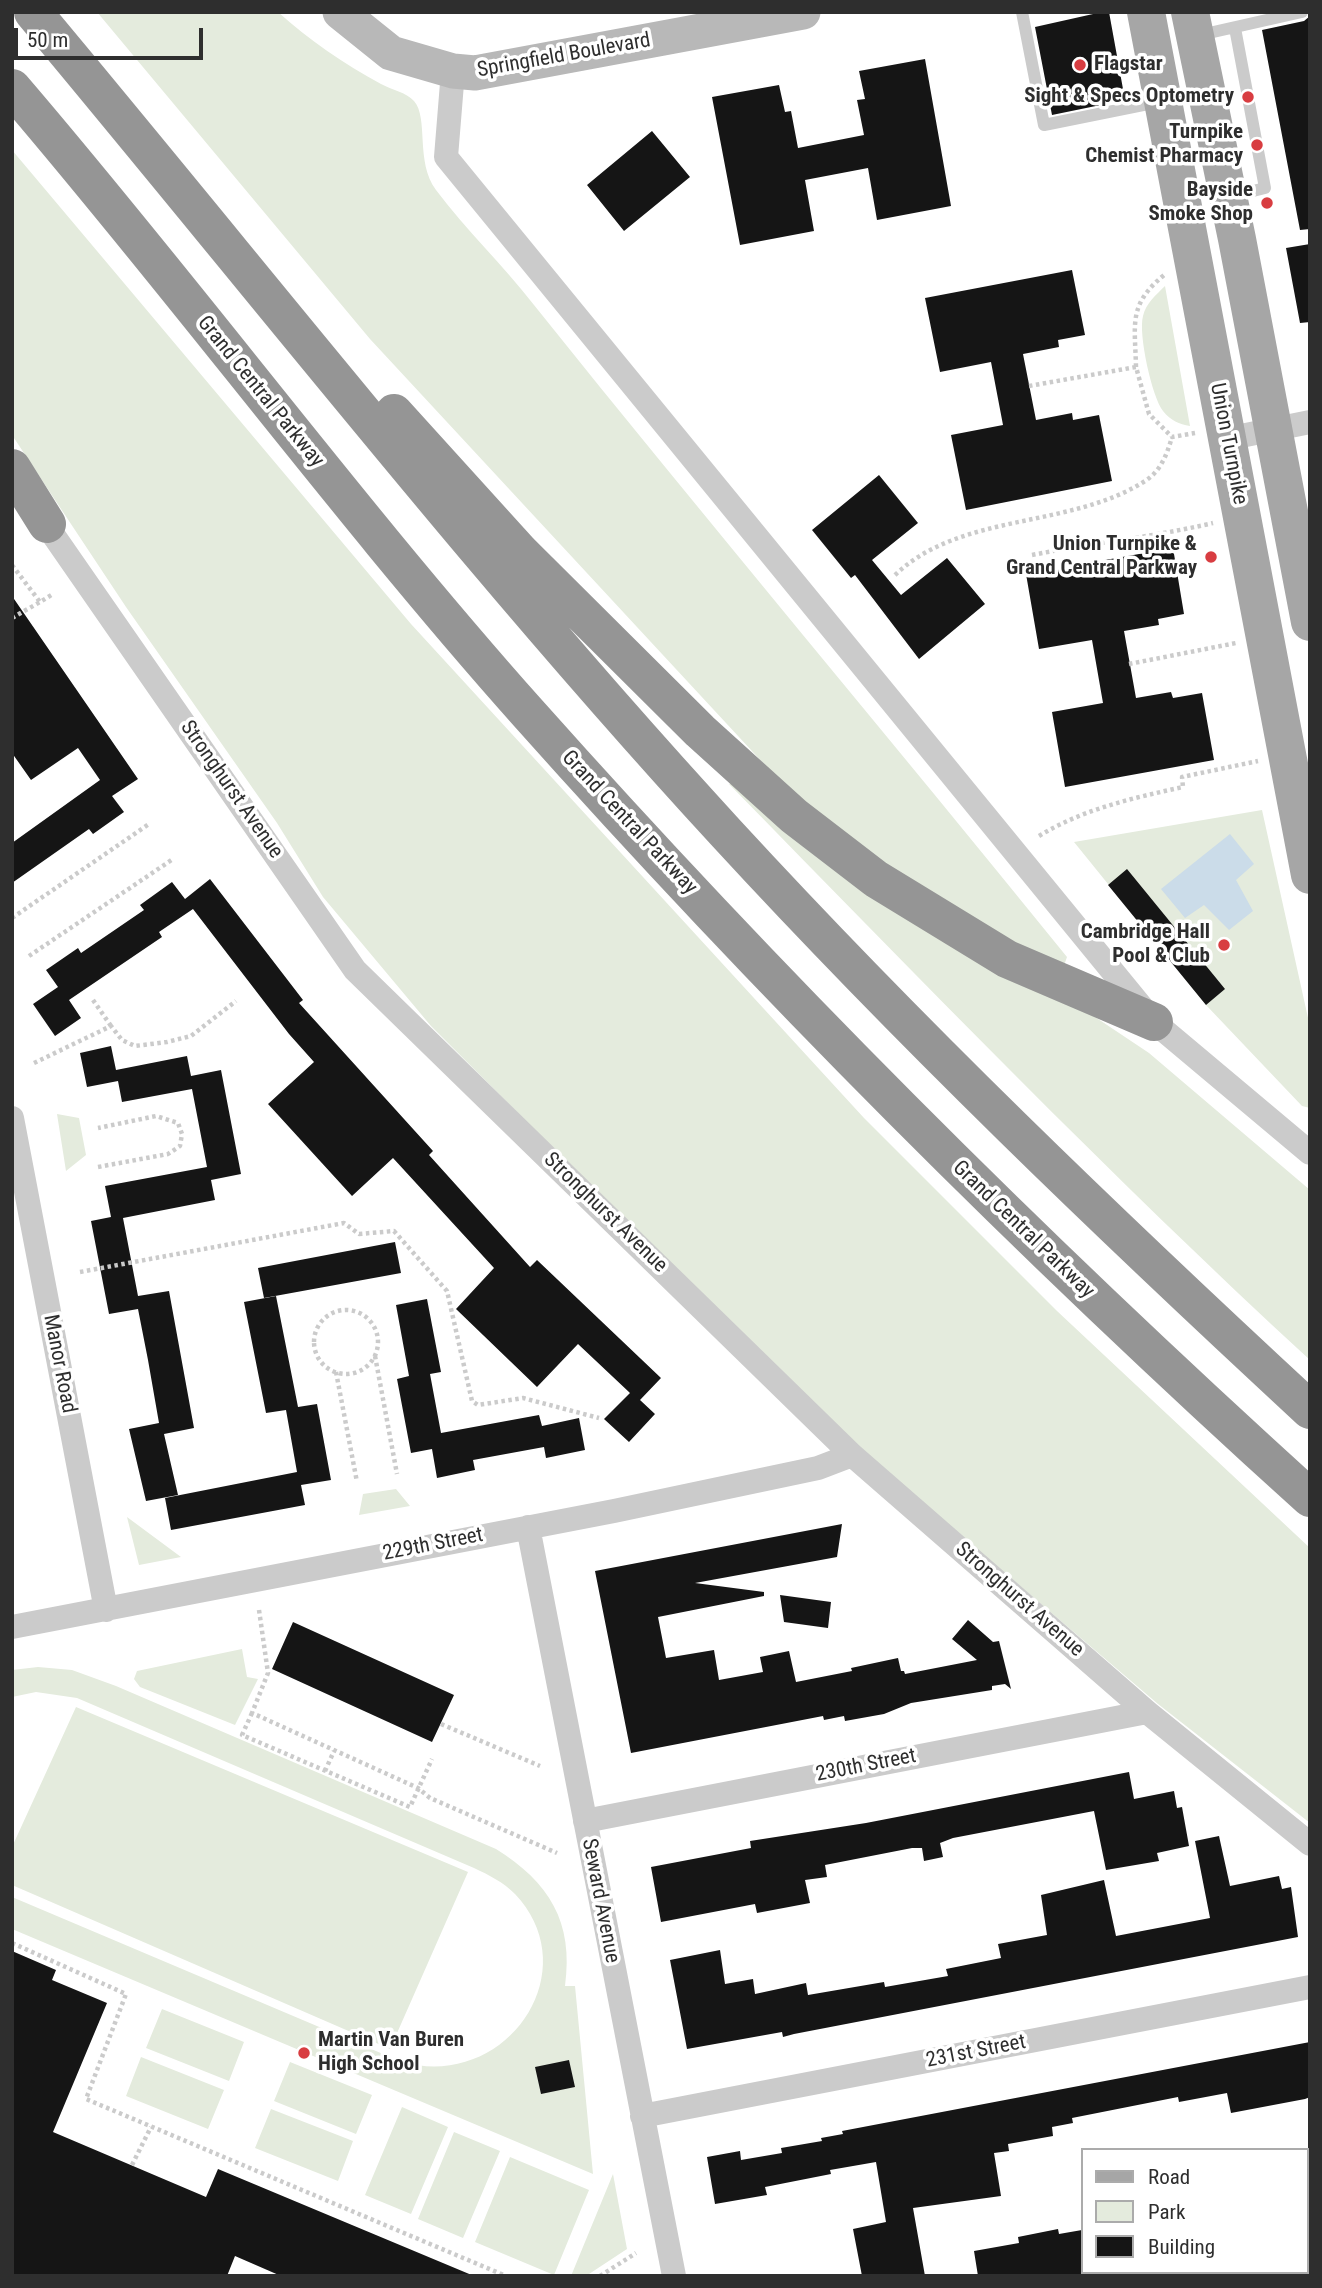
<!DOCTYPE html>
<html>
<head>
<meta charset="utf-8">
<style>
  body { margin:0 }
  #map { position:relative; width:1322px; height:2288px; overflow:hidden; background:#fff; font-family:"Roboto Condensed",sans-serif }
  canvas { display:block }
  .frame { position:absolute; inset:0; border:14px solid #2e2e2e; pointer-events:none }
  .legend { position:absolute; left:1081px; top:2148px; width:228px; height:126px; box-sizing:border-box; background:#fff; border:2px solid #ababab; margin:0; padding:9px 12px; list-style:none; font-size:21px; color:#2e2e2e }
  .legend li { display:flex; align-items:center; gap:14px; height:35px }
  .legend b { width:35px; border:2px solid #ababab }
  .scale { position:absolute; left:14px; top:28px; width:189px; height:32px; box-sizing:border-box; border:4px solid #2e2e2e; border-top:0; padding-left:9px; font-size:21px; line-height:24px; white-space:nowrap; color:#2e2e2e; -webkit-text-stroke:5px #fff; paint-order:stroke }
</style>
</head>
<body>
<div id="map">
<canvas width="1322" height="2288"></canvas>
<div class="frame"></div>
<ul class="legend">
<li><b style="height:9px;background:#a6a6a6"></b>Road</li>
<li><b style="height:19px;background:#e4ebdd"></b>Park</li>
<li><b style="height:19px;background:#151515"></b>Building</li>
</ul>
<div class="scale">50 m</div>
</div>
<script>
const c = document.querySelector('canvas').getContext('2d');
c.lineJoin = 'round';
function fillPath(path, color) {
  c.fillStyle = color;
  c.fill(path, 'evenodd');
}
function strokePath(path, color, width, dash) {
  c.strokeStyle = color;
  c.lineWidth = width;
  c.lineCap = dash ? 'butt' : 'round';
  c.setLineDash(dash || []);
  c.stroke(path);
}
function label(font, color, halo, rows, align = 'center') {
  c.font = font + ' "Roboto Condensed",sans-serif';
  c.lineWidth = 7;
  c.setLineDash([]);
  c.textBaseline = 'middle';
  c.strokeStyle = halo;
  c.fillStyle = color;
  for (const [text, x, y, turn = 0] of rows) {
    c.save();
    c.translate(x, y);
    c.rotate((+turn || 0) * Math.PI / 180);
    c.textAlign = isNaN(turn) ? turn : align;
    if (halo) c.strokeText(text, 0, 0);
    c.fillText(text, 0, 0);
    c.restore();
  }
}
const green = new Path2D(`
  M97,12H278C309,40 344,64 381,84C392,90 406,92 414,101C429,118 415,162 436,190C466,230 503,265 534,305C709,524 891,739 1067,957L1061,974L851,847L764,764L370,339Z
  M12,150L411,624L864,1118L1057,1311L1310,1548V1823L1158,1704L822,1417L431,1026L323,897L277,823L126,607L12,435Z
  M1165,286L1190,426C1179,424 1171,421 1163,411C1152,397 1138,334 1143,316C1146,303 1156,295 1165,286Z
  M743,782L1149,1053L1310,1190V1360C1109,1175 920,979 729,784Z
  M1262,810L1310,1027V1108L1302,1106L1206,1005L1074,842Z
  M57,1114L79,1118L86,1155L66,1171Z
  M396,1489L410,1506L359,1515L363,1494Z
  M127,1517L181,1557L139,1565Z
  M242,1649L247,1677L258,1679L235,1725L140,1687L134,1679L137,1671Z
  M38,1667L72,1670L116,1686L496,1849C549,1882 574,1922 565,1986H575L593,2174L12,1929V1897L402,2062C507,2091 588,1971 515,1894C503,1882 489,1875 474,1868L77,1698L36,1692L12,1697V1670Z
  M76,1707L468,1872L390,2049L12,1885V1847Z
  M162,2009L244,2042L229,2081L146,2048Z
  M141,2057L224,2090L208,2129L126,2096Z
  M290,2062L372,2095L356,2134L274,2101Z
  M402,2107L448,2127L411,2214L365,2195Z
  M271,2109L353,2141L338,2181L255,2148Z
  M454,2132L500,2151L463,2238L418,2219Z
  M510,2157L589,2190L554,2275L475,2242Z
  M613,2174L627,2249L586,2276H571Z`);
const water = new Path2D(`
  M1230,834L1254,864L1236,880L1253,911L1229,930L1204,905L1185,918L1161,889Z`);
const building = new Path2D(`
  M1102,12H1109L1125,100L1052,115L1035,27Z
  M1310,16V229L1300,230L1262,30L1304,21Z
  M925,59L951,206L877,220L868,168L805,180L814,231L740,245L712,97L779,85L785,112L791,111L798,148L864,135L857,100L865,99L859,71Z
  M652,131L690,177L624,231L587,185Z
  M1310,244V322L1300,323L1286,248Z
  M1072,270L1085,335L1058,340L1059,347L1023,354L1036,420L1072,413L1073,420L1099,415L1112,481L966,510L951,435L1003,425L991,362L940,372L925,298Z
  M879,475L918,523L872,560L901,595L947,558L985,604L919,659L855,575L851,578L812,530Z
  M1173,548L1184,614L1158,619L1159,625L1124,631L1136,698L1171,692L1173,698L1202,693L1214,760L1065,787L1052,712L1103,703L1092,640L1039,649L1026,574Z
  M12,596L138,779L112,796L124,812L93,834L89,829L12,883V843L100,780L78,748L31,780L12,753Z
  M1127,869L1225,989L1206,1005L1108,885Z
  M210,879L303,1000L299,1003L433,1151L429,1155L530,1267L537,1260L661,1378L640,1400L655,1414L629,1442L604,1419L630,1393L578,1344L537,1387L456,1309L494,1268L393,1158L352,1196L268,1104L314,1062L289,1034L193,909L159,932L162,937L69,1000L81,1018L55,1036L33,1004L58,987L46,970L78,948L81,953L144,910L140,905L172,882L185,899Z
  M111,1046L116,1070L187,1056L191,1076L221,1070L241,1174L211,1180L215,1200L123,1218L138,1296L169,1291L194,1428L164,1434L178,1495L146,1501L129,1429L159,1423L148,1360L138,1309L109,1314L91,1221L111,1217L105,1186L207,1167L192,1089L122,1102L118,1081L87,1087L80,1053Z
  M395,1242L401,1273L264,1298L258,1268Z
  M276,1296L298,1407L317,1404L331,1480L301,1485L305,1505L171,1530L165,1498L297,1472L286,1410L266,1413L244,1302Z
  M427,1299L441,1372L430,1374L441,1433L539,1415L542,1426L579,1418L585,1450L546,1458L544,1447L473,1460L475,1470L437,1478L432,1449L411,1453L397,1379L409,1376L396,1305Z
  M842,1524L837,1557L695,1583L764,1592V1596L658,1617L666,1658L714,1650L719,1680L763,1672L760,1657L789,1651L796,1682L852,1671L851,1668L898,1658L901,1671H904L905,1674L977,1660L952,1639L968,1620L993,1642L999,1641L1011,1689L1005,1684L992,1686V1690L911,1703L884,1714L845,1721L844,1716L824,1720L823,1716L631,1753L595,1571Z
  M780,1595L831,1602L828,1628L784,1622Z
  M293,1622L454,1695L432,1742L272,1669Z
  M1129,1772L1134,1799L1174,1791L1177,1808L1182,1807L1189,1846L1157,1853L1159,1861L1106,1870L1094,1811L953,1838L940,1843L943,1857L924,1861L922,1848H912L825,1865L827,1877L805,1880L810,1903L757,1913L755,1904L661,1922L651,1867L751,1848L750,1841L866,1823Z
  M1219,1836L1230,1886L1279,1876L1282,1889L1291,1887L1298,1937L794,2034L783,2037L782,2032L687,2049L670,1960L720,1950L725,1984L753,1979L755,1994L806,1983L808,1995L884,1982L885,1987L948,1976L946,1969L1001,1958L998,1944L1047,1935L1041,1895L1104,1880L1116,1936L1210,1918L1195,1841Z
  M12,1951L56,1970L52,1980L107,2003L53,2132L206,2197L218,2169L474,2276H281L235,2256L227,2276H12Z
  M1310,2042V2097L1305,2099L1231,2113L1227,2093L1179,2102L1178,2097L1072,2118L1073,2123L1052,2127L1053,2136L1008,2144L1009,2151L994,2153L1001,2196L913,2208L925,2276H862L853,2229L886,2222L876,2162L830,2170L831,2174L765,2187L767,2195L715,2204L707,2157L740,2151L741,2160L782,2153L781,2148L822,2141L821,2138L843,2134L842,2131Z
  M569,2060L575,2087L541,2094L535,2067Z
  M1058,2229L1059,2234L1082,2230V2276H978L974,2251L1019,2243L1018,2237Z`);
const path = new Path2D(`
  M1136,367C1135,323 1128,305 1164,275
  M1029,386L1136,367L1149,414L1172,437L1195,433
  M1032,555C1093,543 1153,537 1213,523
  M12,565L40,602L53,594
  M895,575C961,512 1070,529 1145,481C1161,471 1167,454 1172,437
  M12,618L40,602
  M1129,664L1236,643
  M1039,836C1083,809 1133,798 1183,787L1182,777L1258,761
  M12,918L149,824
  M29,956L173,859
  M93,1000L111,1026
  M34,1063L111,1026L122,1040L135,1046L167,1042L191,1036L236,1001
  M98,1167L168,1154L180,1146L182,1134L178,1123L156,1116L98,1128
  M80,1272L344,1223L359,1234L394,1231L447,1291L472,1401L478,1405L523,1398L599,1418
  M314 1342a32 32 0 1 1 64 0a32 32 0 1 1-64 0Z
  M375,1356L397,1474
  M336,1372L357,1482
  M259,1610L268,1673L252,1713L418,1788L430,1798L557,1853
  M252,1713L242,1735L410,1807L432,1759
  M441,1724L540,1766
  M325,1771L334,1751
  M12,1943L126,1994L86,2099L506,2276
  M132,2165L151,2127
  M600,2276L636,2253`);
const service = new Path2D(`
  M1022,12L1044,125L1158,102
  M1200,35L1302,12
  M1233,196L1265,188L1235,28`);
const minor = new Path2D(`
  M453,71L446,157L1154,1022L1310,1153
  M1226,439L1310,422
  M38,513L355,970L852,1455L1147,1712L1310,1844
  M12,1118L106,1610
  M528,1527L674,2276
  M12,1627L614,1511L818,1468L852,1455
  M585,1821L1147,1712
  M642,2116L1310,1987`);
const secondary = new Path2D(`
  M340,12L391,53L453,71L475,73L803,12`);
const primary = new Path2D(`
  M1146,12L1310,875
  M1190,12L1237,239L1310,622`);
const motorway = new Path2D(`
  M33,12C263,287 484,570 727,834C912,1035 1110,1225 1310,1410
  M12,88C188,293 348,511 528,713C774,989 1036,1250 1310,1498
  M394,413L520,552L700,731L794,816L876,879L1007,959L1154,1022
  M12,468L47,524`);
const markers = [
  [1080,65,7,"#d83d41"],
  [1248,97,7,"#d83d41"],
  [1257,145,7,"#d83d41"],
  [1267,203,7,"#d83d41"],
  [1211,557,7,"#d83d41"],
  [1224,945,7,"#d83d41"],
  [304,2053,7,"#d83d41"]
];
const streetNames = [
  ["Springfield Boulevard",564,56,-10],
  ["Grand Central Parkway",260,392,51],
  ["Union Turnpike",1228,444,79],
  ["Stronghurst Avenue",231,790,55],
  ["Grand Central Parkway",629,823,47],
  ["Stronghurst Avenue",605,1213,44],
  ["Grand Central Parkway",1023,1230,44],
  ["Manor Road",59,1364,79],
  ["229th Street",433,1545,-11],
  ["Stronghurst Avenue",1019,1600,41],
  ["230th Street",866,1766,-11],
  ["Seward Avenue",600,1901,79],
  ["231st Street",976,2052,-11]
];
const poiNames = [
  ["Flagstar",1094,65,"left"],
  ["Sight & Specs Optometry",1234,97],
  ["Turnpike",1243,133],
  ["Chemist Pharmacy",1243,157],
  ["Bayside",1253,191],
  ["Smoke Shop",1253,215],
  ["Union Turnpike &",1197,545],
  ["Grand Central Parkway",1197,569],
  ["Cambridge Hall",1210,933],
  ["Pool & Club",1210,957],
  ["Martin Van Buren",318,2041,"left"],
  ["High School",318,2065,"left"]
];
fillPath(green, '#e4ebdd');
fillPath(water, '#cbdce9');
fillPath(building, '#151515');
strokePath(path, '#cbcbcb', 4.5, [3.5, 3.5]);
strokePath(service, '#cbcbcb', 12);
strokePath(minor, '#cbcbcb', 24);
strokePath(secondary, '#b8b8b8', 35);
strokePath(primary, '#a6a6a6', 38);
strokePath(motorway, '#959595', 38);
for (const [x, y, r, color] of markers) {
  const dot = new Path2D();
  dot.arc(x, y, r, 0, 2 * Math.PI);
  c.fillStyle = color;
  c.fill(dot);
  strokePath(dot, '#fff', 2.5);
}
label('21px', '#2e2e2e', '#fff', streetNames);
label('bold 21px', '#2e2e2e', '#fff', poiNames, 'right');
</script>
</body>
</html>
